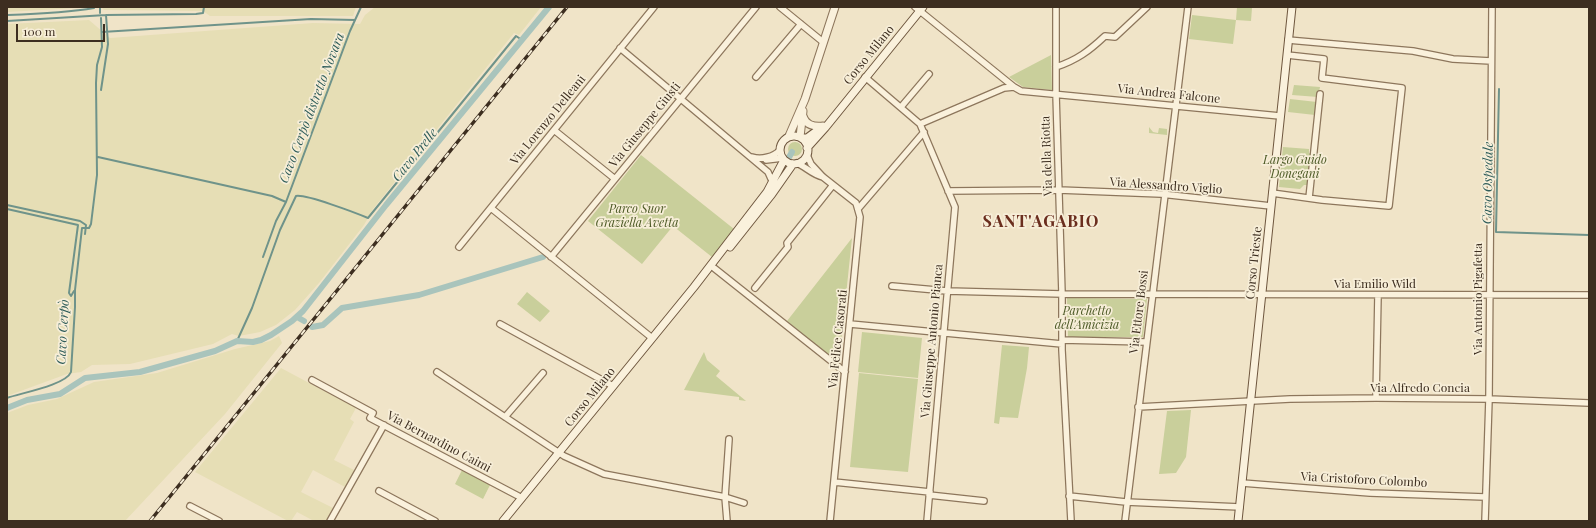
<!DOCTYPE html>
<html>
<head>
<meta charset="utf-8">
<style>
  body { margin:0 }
  #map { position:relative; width:1596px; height:528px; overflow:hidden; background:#f0e4c8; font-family:"Playfair Display",serif }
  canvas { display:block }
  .frame { position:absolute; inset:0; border:8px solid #3d2e20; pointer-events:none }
  .scale { position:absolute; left:16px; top:24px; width:89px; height:18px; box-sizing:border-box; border:2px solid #3d2e20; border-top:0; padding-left:5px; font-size:12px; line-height:14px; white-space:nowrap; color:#3d2e20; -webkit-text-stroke:3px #f7eed8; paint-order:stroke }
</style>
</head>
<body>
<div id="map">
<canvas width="1596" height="528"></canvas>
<div class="frame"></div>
<div class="scale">100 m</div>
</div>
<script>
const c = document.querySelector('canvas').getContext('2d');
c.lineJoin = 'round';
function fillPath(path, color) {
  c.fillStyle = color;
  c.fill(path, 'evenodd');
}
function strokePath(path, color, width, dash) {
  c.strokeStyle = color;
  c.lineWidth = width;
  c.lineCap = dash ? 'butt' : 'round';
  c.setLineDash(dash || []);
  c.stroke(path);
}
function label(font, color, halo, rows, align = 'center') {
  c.font = font + ' "Playfair Display",serif';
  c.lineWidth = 3.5;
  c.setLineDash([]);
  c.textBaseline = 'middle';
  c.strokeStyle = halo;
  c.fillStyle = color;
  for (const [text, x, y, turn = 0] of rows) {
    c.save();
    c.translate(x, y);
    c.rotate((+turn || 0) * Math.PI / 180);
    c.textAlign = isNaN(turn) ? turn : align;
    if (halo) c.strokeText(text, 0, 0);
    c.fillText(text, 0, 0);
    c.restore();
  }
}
const farmland = new Path2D(`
  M7,7H93L7,12Z
  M101,7H356L353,16H210L203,11L104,10Z
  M375,7H541L519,35L514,33L373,209L364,225L319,283L295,310L276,325L260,332L239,336L232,334L213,344L130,364L92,365L81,372L67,374L7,396V24L89,20L110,38L313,23L360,24L365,15Z
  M279,336L282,343L225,414L125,521H7V413L28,405L57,399L94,382L157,373L235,349L270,341Z
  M281,368L356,408L350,419L354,422L334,460L356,471L347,488L313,470L301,492L335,509L328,521H314L297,512L291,521H288L195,472Z`);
const green = new Path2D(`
  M1237,7L1252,8L1251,21L1236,20L1233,44L1189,39L1192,15L1236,20Z
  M1051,55L1052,90L1023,87L1009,77Z
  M1294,85L1320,87L1318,97L1292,95Z
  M1290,99L1317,102L1315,115L1288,112Z
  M1149,127L1153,132L1158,133L1159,128L1167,129V135L1149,133Z
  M788 149a7 7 0 1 1 14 0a7 7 0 1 1-14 0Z
  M1283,147L1309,149V153L1313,154L1308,185H1304L1300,189L1279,187Z
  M641,155L734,229L712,257L673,226L642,264L588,221Z
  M852,238L839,362L837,363L787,321Z
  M527,292L550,311L540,322L517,304Z
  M1067,298L1147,299L1143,337H1068Z
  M862,332L922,338L918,378L858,372Z
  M1002,345L1029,347L1027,368L1018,418L1000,417L999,424L994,423Z
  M704,352L707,360L720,371L716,376L746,401L739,400V397L684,390Z
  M859,373L918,379L908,472L850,467Z
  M1191,410L1186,457L1176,473L1159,474L1167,411Z
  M462,470L490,485L483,499L455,484Z`);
const stream = new Path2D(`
  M100,7V13
  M7,15C36,14 66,13 94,8V7
  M7,21L106,15L196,14L203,13L204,7
  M102,32L311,19L355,20
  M1499,89L1496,232L1589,235
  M101,90L108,44L106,15
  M98,157L272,196L286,202
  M7,205L80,221L86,225L85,234
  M7,209L78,225L69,293L71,296L74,291
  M263,257L276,221L286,202L350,31L361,7
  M237,341L252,308L280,230L296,196C306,194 356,213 368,218L516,36L522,40
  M7,398C21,393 66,385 71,372L75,307V290L82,228H89L91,224L97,175L96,83L97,65L102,47L101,18`);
const canal = new Path2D(`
  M783,168L792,152
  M297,317L304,321
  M312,327L323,325L342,308L419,295L543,257
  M7,408L27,400L60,394L85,378L140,372L215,351L237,341L253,342L261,340L271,335L292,321L303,311L386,205L549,7`);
const minor = new Path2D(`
  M780,7L823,42
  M915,7L1014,87
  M1056,7V94L1062,294V350L1071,521
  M1288,40L1413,51L1453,59L1491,61
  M620,48L768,172L772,181
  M1056,67C1077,60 1089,51 1105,36L1115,37L1147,7
  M756,77L801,24
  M865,77L920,124L955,207L927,521
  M901,107L929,74
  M920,124L1004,88L1014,87L1021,91L1280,116
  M554,130L615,179
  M807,155L811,164L823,177L856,203L860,217L830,521
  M752,157C761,160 774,157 780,150
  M766,160L783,158
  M797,163C806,167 813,175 823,177
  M948,191L1059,190L1161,194L1271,206
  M1272,193L1322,200L1389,206L1402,88L1322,78L1324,59L1287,55
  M1309,198L1320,94
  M491,208L652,338
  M858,209L924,132
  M459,247L654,7
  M551,257L756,7
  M714,268L845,372
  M892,286L947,291L1062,294L1589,295
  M755,288L788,247L787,243L833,185
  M500,324L613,386
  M850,324L1062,344
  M1062,340L1146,342
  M437,372L564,456L604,474L725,497L744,503
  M312,380L373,413L370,418L522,498
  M1376,398L1378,295
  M1138,407L1290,399L1376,398L1489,399L1589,403
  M505,417L543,373
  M834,482L930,492
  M1242,483L1370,493L1485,497
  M379,491L435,521
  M929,495L984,501
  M1069,496L1126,502L1240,507
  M190,506L219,521
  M330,521L384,425
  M727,521L725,497L729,439
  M1125,521L1188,7
  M1485,521L1489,399L1492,7`);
const tertiary = new Path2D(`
  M803,116C806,125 813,127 823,126
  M789,136L805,99L835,7
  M800,137L803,111`);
const secondary = new Path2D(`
  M780 150a14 14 0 1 1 28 0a14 14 0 1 1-28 0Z
  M802,138H807L822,127
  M807,148L825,128L923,7
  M730,247L772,194L793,164
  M503,521L694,287L767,192L784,160
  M1238,521L1292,7`);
const rail = new Path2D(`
  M150,521L567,7`);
const streetNames = [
  ["Corso Milano",869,55,-51],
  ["Via Andrea Falcone",1169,94,6],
  ["Via Lorenzo Delleani",548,120,-51],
  ["Via Giuseppe Giusti",645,125,-51],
  ["Via della Riotta",1047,156,-92],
  ["Via Alessandro Viglio",1166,186,4],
  ["Corso Trieste",1254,263,-84],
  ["Via Emilio Wild",1375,284],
  ["Via Antonio Pigafetta",1478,299,-90],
  ["Via Ettore Bossi",1139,312,-83],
  ["Via Felice Casorati",838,339,-84],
  ["Via Giuseppe Antonio Pianca",932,341,-85],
  ["Via Alfredo Concia",1420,388],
  ["Corso Milano",590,397,-51],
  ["Via Bernardino Caimi",439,442,28],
  ["Via Cristoforo Colombo",1364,480,3]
];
const parkNames = [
  ["Largo Guido",1295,160],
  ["Donegani",1295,174],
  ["Parco Suor",637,209],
  ["Graziella Avetta",637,223],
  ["Parchetto",1087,311],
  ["dell'Amicizia",1087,325]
];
const waterNames = [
  ["Cavo Cerpò distretto Novara",312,108,-69],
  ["Cavo Prelle",415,155,-51],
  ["Cavo Ospedale",1488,183,-89],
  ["Cavo Cerpò",63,332,-87]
];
const districtNames = [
  ["SANT'AGABIO",1041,222]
];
fillPath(farmland, '#e6deb5');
fillPath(green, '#c9cf9b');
strokePath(stream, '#6f938a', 2);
strokePath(canal, '#a9c4bc', 6);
strokePath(minor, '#8d765c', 8);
strokePath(tertiary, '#8d765c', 9);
strokePath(secondary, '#6f573f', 9);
strokePath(minor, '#faf1dc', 5.5);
strokePath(tertiary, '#faf1dc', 7);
strokePath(secondary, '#faf1dc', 7);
strokePath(rail, '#3d2e20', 3.5);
strokePath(rail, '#f7eed8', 2, [6]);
label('12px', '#3d2e20', '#f7eed8', streetNames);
label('italic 12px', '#4d5a26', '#f7eed8', parkNames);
label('italic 13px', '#2f5d5a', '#f7eed8', waterNames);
c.letterSpacing = '1px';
label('bold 16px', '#6b2e1e', '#f7eed8', districtNames);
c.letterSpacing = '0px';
</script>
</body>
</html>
